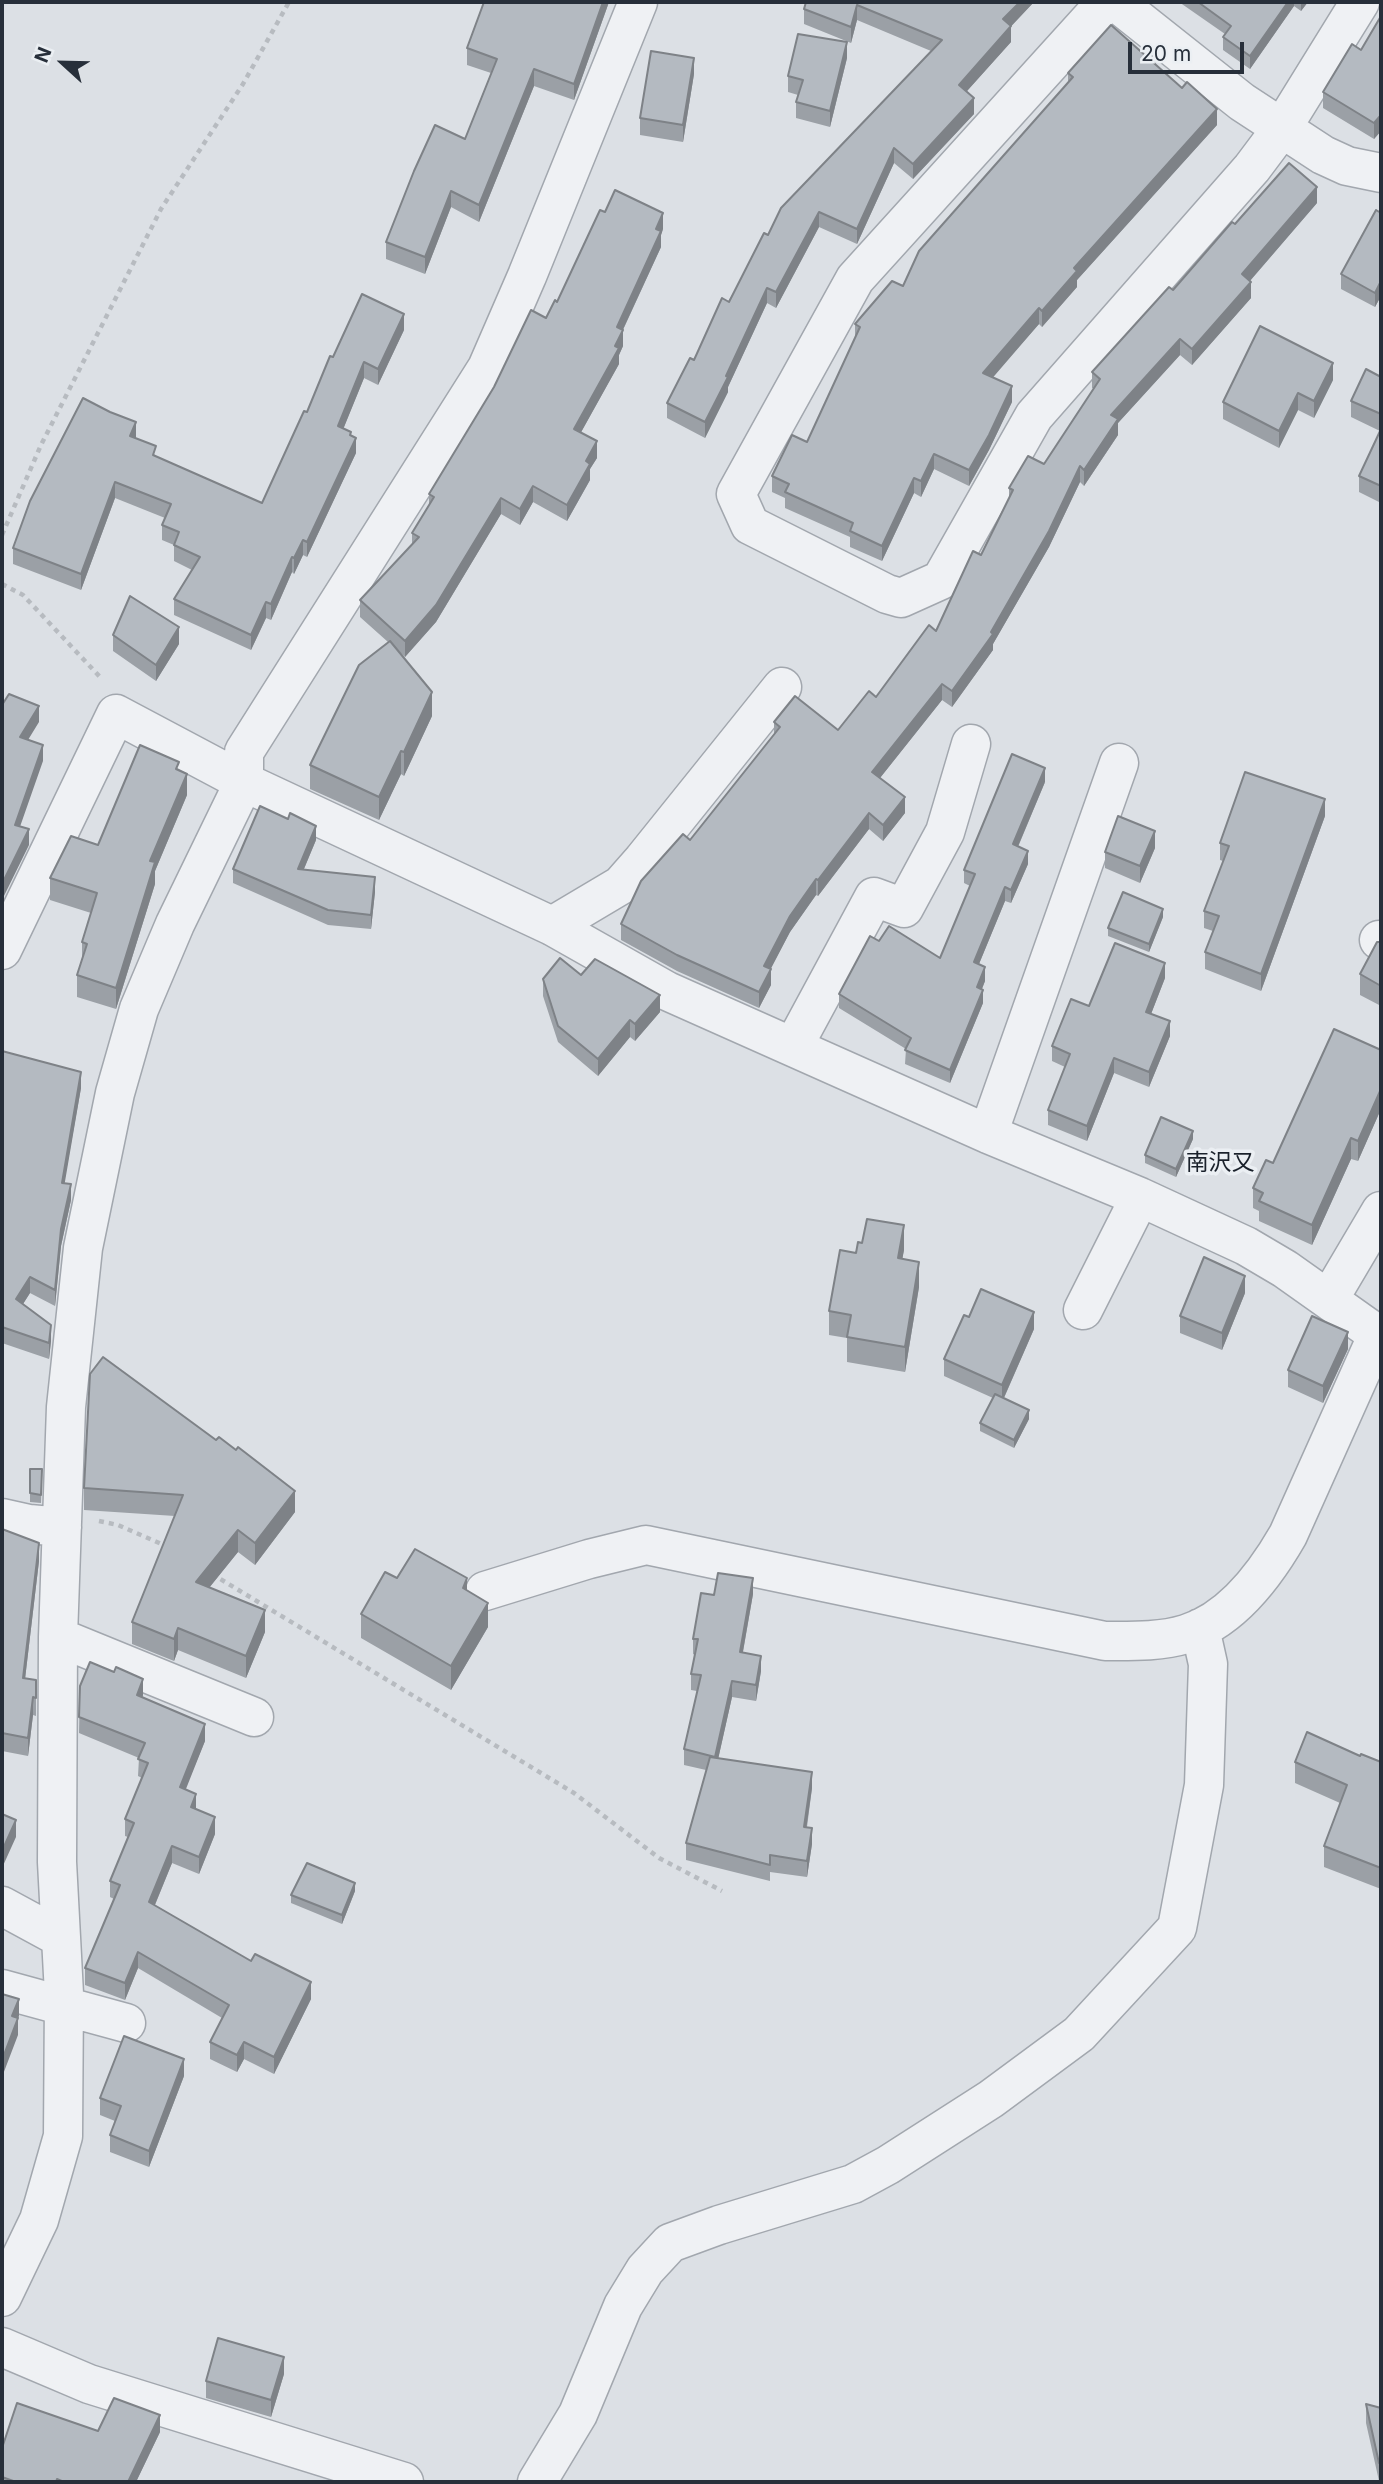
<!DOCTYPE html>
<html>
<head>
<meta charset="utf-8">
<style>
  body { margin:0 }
  #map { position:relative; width:1383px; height:2484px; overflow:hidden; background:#dce0e5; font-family:Inter,sans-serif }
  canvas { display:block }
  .frame { position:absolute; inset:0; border:4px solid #272f3a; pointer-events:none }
  .north { position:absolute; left:28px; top:28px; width:70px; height:70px; -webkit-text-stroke:5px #ebeff3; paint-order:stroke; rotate:292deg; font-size:19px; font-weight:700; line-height:28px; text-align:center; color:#272f3a }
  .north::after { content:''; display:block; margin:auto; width:24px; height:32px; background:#272f3a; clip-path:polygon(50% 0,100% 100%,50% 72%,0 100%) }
  .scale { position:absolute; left:1128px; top:42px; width:116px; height:32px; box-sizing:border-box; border:4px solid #272f3a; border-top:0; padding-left:9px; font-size:21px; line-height:24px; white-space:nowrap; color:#272f3a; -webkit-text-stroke:5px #ebeff3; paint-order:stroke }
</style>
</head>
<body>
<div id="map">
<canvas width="1383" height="2484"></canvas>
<div class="frame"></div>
<div class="north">N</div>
<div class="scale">20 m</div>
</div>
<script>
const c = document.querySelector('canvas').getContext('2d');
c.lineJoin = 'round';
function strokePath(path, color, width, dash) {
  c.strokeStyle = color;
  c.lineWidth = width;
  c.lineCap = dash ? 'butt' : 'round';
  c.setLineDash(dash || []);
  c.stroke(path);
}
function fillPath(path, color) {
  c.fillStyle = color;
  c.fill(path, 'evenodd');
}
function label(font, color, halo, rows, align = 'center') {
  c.font = font + ' Inter,"Noto Sans JP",sans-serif';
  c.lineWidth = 7;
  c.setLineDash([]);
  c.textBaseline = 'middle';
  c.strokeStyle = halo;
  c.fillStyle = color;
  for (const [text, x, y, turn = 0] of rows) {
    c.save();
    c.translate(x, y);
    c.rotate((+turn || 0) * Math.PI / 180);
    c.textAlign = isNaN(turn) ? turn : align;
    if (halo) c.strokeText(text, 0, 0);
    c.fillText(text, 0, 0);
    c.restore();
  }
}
const path = new Path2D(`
  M2,535L41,445L161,209L243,84L289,2
  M2,584L23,595L101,678
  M99,1521L118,1525L166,1546
  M212,1574L574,1793L659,1858L722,1891`);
const minor = new Path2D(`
  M1106,2L855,279L736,494L750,525L887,594L901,598L941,580L1034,416L1252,168L1282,128L1360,2
  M1116,2L1242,102L1323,155L1347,166L1381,173
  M552,926L621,885L643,860L782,687
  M1379,940L1381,941
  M2,950L116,714L244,782L552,926L667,991L988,1134L1140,1197L1246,1246L1285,1269L1381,1337
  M793,1047L874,897L904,908L945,832L971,744
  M988,1134L1119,763
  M1329,1299L1381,1211
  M1083,1310L1140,1197
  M2,1518L29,1524L62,1527
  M485,1591L589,1559L646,1545L1105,1641C1131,1641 1160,1642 1186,1634C1232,1620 1265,1575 1288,1535L1378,1334
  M58,1637L254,1717
  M2,1906L61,1938
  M2,1989L126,2023
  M2,2297L39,2220L63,2136L64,1994L57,1862L58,1637L66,1407L83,1248L115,1093L139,1009L175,924L244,782V752L487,368L527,276L638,2
  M2,2347L89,2384L404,2482
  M537,2482L578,2414L623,2306L645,2270L670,2243L719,2225L853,2184L888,2165L991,2099L1079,2034L1177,1928L1204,1785L1208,1664L1200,1628`);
const wall = new Path2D(`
  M484,2H609L574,100L534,86L479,222L451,207L425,274L386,259V242L465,139L491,73L467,65V48Z
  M806,2H1034L1011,26V42L966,92L974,114L913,179L894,163L857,244L819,227L776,308L767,303L728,387V392L705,438L667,418V403L768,235L931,51L857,20L851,43L804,24V9Z
  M1179,2H1308L1301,11L1294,6L1250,69L1223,50V37L1225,34Z
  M1381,16V131L1374,139L1323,108V92L1361,50Z
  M847,58L830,127L796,118V102L798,95L788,92V76Z
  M1068,73L1217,125L1077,280V287L1042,327L1039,324L992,377L1012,402L989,450L969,486L934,469L921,497L914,493L882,561L850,547V537L785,508V498L772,492V476L807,442L855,338V324L903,286L1068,83Z
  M694,74L683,142L640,135V118Z
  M1317,203L1250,281L1251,298L1192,365L1180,355L1118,423V435L1084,486L1080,482L1049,547L993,644V650L952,707L942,700L880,778L905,813L883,841L869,829L818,896L816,895L790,932L770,969L771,985L759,1008L677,971L621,940V924L690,840L774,734V722L838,730L876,697L936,631L981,555L1009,498V488L1044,464L1094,389L1092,388V372L1173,290L1235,224Z
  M1381,213V296L1375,307L1341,289V274Z
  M663,229L661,235V247L623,330V346L619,355V364L581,432L597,458L590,469V480L567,521L533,502L520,525L501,514L436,622L405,657L396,649L432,716L404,776L401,774L379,820L310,789V765L388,642L360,617V600L412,545V533L429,505V494L546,318L557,302Z
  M404,330L378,385L364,378L343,429L351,435L356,453L307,557L303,555L294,574L292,572L271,620L266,618L251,650L174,615V599L192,570L174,561V545L162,540V525L165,518L115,498L81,590L13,564V548L135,438L156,456L262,503L307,412L333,357Z
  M1381,377V503L1359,492V476L1380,431L1351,417V401Z
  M1333,380L1314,418L1298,410L1279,448L1223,419V402Z
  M113,635L179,644L156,681L113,651Z
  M179,770L187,795L155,871V884L116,1009L77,997V975L82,958V942L91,913L50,900V878L98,845Z
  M1045,782L1018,847L1028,864L1011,903L1005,901L979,964L985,981L982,989L983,1003L950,1083L905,1064L906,1049L839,1008V994L879,941L940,958L970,886L964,883V870Z
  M1325,816L1261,991L1205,969V952L1213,931L1204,928V911L1223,861L1220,860V843Z
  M316,840L304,869L375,892L371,929L328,925L233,883V869Z
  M1155,848L1140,883L1105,868V852Z
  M1163,917L1149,952L1108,936V928Z
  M1381,942V1006L1360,995V974Z
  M581,975L660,1012L635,1041L630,1037L598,1076L558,1042L543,996V979Z
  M1165,978L1151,1014L1170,1036L1149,1087L1114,1073L1087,1141L1048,1125V1110L1065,1067L1052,1061V1046L1089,1006Z
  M1381,1050V1109L1358,1161L1351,1159L1312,1245L1259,1221V1211L1253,1208V1188L1273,1163Z
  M2,1051L81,1088L64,1183L71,1200L61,1246L55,1306L30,1293L23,1304L51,1341L49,1359L2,1343Z
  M1193,1139L1176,1177L1145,1163V1155Z
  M904,1250L902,1259L919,1287L905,1372L847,1362V1338L829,1335V1311L856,1253Z
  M1245,1293L1222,1350L1180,1333V1316Z
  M969,1317L1034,1329L1004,1398L1029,1419L1014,1448L980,1431V1423L993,1398L944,1376V1359Z
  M1348,1349L1323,1403L1288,1387V1370Z
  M90,1374L295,1512L255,1565L238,1552L209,1588L265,1632L246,1678L178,1650L174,1661L132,1644V1622L175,1516L84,1510V1488Z
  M30,1469H42L41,1503L30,1502Z
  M2,1529L39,1561L25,1679L36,1680V1716L33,1715L28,1756L2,1751Z
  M397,1578L467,1590L488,1627L451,1690L361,1638V1614Z
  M753,1594L743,1652L761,1671L756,1701L732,1697L718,1759L812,1788L807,1827L812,1844L807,1877L770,1872V1881L686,1860V1843L706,1770L684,1765V1749L697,1691L691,1690V1674L695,1655L693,1654V1639L714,1595Z
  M80,1686L143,1695L142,1698L205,1741L185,1789L196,1809L215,1834L199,1874L172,1863L155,1905L311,1999L274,2074L244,2059L237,2072L210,2059V2042L222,2018L138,1968L125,2000L85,1985V1968L114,1899L110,1897V1881L128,1837L125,1836V1819L142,1778L138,1776L139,1758L79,1733Z
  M1360,1756L1381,1762V1889L1324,1867V1846L1340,1803L1295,1783V1762Z
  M355,1891L342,1924L291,1903V1895Z
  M184,2076L149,2167L110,2152V2135L115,2121L100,2115V2098Z
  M284,2374L271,2417L206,2398V2381Z
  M1366,2404L1381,2408V2482L1379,2481L1366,2423Z
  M98,2431L160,2432L136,2482H2V2448Z`);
const shadedWall = new Path2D(`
  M603,2H609L574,100V84Z
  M1020,2H1034L1003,35V19Z
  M1288,2H1294V6L1250,69V56Z
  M1301,2H1308L1301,11Z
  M857,5V20L851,43V27Z
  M1011,26V42L959,100V85Z
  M847,42V58L830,127V111Z
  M694,58V74L683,142V125Z
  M534,69V86L479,222V205Z
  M974,98V114L913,179V164Z
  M1217,109V125L1077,280V287L1042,327V311L1074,268Z
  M1381,115V131L1374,139V123Z
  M894,148V163L857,244V229Z
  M1317,187V203L1242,290V274Z
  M451,191V207L425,274V257Z
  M819,212V227L776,308V292Z
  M663,213V229L661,235V247L619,338L623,330V346L619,355V364L574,445V429Z
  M1381,281V296L1375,307V293Z
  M1251,282V298L1192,365V349Z
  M767,288V303L728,387V392L705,438V422Z
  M1039,308V324L983,389V373Z
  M404,314V330L378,385V369Z
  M1180,339V355L1118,423V435L1084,486V470L1111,415Z
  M364,362V378L338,442V426Z
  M1333,363V380L1314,418V401Z
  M1012,386V402L989,450L969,486V470Z
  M1298,393V410L1279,448V431Z
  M136,422V438L130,452V436Z
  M356,438V453L307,557V542Z
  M597,441V458L590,469V480L567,521V505L586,461Z
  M934,454V469L921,497V481Z
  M1080,466V482L1049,547L993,644V650L952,707V691L991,632Z
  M914,478V493L882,561V546Z
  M115,482V498L81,590V574Z
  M533,486V502L520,525V509Z
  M501,498V514L436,622L405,657V641Z
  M303,540V555L294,574V558Z
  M292,557V572L271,620V604Z
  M266,602V618L251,650V635Z
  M179,627V644L156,681V665Z
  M942,684V700L872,788V772Z
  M432,692V716L404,776V752Z
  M39,706V722L20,753V737Z
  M43,745V761L15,841V825Z
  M401,751V774L379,820V797Z
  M1045,768V782L1013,858V844Z
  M187,774V795L155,871V884L116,1009V988L150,861Z
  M905,797V813L883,841V825Z
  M1325,799V816L1261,991V974Z
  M869,813V829L818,896V880Z
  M316,826V840L298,883V869Z
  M29,829V845L2,900V884Z
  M1155,831V848L1140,883V866Z
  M1028,851V864L1011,903V890Z
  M375,877V892L371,929V915Z
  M816,879V895L790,932L764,982V966L790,916Z
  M1005,887V901L974,976V962Z
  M1163,909V917L1149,952V944Z
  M1165,963V978L1146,1027V1012Z
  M985,967V981L977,1001V987Z
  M771,969V985L759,1008V992Z
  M983,990V1003L950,1083V1070Z
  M660,995V1012L635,1041V1024Z
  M630,1020V1037L598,1076V1059Z
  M1170,1021V1036L1149,1087V1072Z
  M1114,1058V1073L1087,1141V1126Z
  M81,1072V1088L62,1199V1183Z
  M1381,1089V1109L1358,1161V1141Z
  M1193,1131V1139L1176,1177V1169Z
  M1351,1138V1159L1312,1245V1225Z
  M71,1184V1200L61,1246L55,1306V1290L61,1229Z
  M904,1225V1250L898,1283V1258Z
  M919,1262V1287L905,1372V1347Z
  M1245,1276V1293L1222,1350V1333Z
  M30,1277V1293L16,1315V1299Z
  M1034,1312V1329L1002,1402V1385Z
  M51,1325V1341L49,1359V1343Z
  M1348,1332V1349L1323,1403V1386Z
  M1029,1410V1419L1014,1448V1440Z
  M295,1491V1512L255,1565V1543Z
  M238,1530V1552L196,1604V1582Z
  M39,1543V1561L23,1696V1678Z
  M467,1578V1603L463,1588Z
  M753,1578V1594L740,1668V1652Z
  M488,1603V1627L451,1690V1666Z
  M265,1610V1632L246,1678V1656Z
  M178,1628V1650L174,1661V1639Z
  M761,1656V1671L756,1701V1685Z
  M143,1679V1695L137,1712V1695Z
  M732,1681V1697L715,1773V1757Z
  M33,1697V1715L28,1756V1738Z
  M205,1724V1741L180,1804V1787Z
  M812,1772V1788L804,1844V1827Z
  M196,1794V1810L191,1807Z
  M215,1817V1834L199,1874V1857Z
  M16,1820V1837L2,1868V1851Z
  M812,1828V1844L807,1877V1861Z
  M172,1846V1863L149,1919V1902Z
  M355,1883V1891L342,1924V1915Z
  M138,1952V1968L125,2000V1983Z
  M311,1982V1999L274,2074V2057Z
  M19,1999V2016L17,2021L18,2018V2035L2,2077V2060L12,2016Z
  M244,2042V2059L237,2072V2055Z
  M184,2059V2076L149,2167V2151Z
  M284,2357V2374L271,2417V2400Z
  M160,2415V2432L136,2482H128Z`);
const building = new Path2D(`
  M484,2H603L574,84L534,69L479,205L451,191L425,257L386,242L414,171L435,125L465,139L497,59L467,48Z
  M806,2H1020L1003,19L1011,26L959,85L974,98L913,164L894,148L857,229L819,212L776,292L767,288L726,376L728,377L705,422L667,403L690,358L694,360L722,298L729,302L764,233L768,235L781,208L942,40L857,5L851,27L804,9Z
  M1198,2H1288L1250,56L1223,37L1231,26Z
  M1381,16V115L1374,123L1323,92L1352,44L1361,50Z
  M1111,25L1182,88L1187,82L1217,109L1074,268L1077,271L1042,311L1039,308L983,373L1012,386L989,435L969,470L934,454L921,481L914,478L882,546L850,531L853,523L785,492L789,484L772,476L792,435L807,442L860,327L855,324L892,281L903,286L919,251L1073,77L1068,73Z
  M798,34L847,42L830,111L796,102L803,80L788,76Z
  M651,51L694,58L683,125L640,118Z
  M1289,163L1317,187L1242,274L1251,282L1192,349L1180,339L1111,415L1118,419L1084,470L1080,466L1049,531L991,632L993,634L952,691L942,684L872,772L905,797L883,825L869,813L818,880L816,879L790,916L764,966L771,969L759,992L677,955L621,924L641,881L683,834L690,840L780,727L774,722L795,696L838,730L869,691L876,697L929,625L936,631L973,551L981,555L1013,490L1009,488L1028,456L1044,464L1100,379L1092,372L1169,287L1173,290L1232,222L1235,224Z
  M615,190L663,213L656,229L661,231L617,327L623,330L615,346L619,348L574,429L597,441L586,461L590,464L567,505L533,486L520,509L501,498L436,605L405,641L360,600L419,537L412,533L434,497L429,494L494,387L531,310L546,318L555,300L557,302L600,210L605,212Z
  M1376,210L1381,213V281L1375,293L1341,274Z
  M362,294L404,314L378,369L364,362L338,426L351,432L350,435L356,438L307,542L303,540L294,558L292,557L271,604L266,602L251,635L174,599L200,557L174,545L179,532L162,525L171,504L115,482L81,574L13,548L30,501L83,398L110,412L136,422L130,436L156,446L153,455L262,503L304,411L307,412L330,356L333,357Z
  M1260,326L1333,363L1314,401L1298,393L1279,431L1223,402Z
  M1366,369L1381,377V414L1351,401Z
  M1381,429V486L1359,476Z
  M130,596L179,627L156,665L113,635Z
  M390,641L432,692L404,752L401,751L379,797L310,765L359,665Z
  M9,694L39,706L20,737L43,745L15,825L29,829L2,884V705Z
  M140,745L179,762L176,769L187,774L150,861L155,862L116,988L77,975L87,944L82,942L97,893L50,878L71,836L98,845Z
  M1012,754L1045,768L1013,844L1028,851L1011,890L1005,887L974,962L985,967L977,987L983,990L950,1070L905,1050L911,1038L839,994L870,936L879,941L889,926L940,958L975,874L964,870Z
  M1245,772L1325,799L1261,974L1205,952L1219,916L1204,911L1229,846L1220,843Z
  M260,806L288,819L290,813L316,826L298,869L375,877L371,915L328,910L233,869Z
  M1118,816L1155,831L1140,866L1105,852Z
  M1123,892L1163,909L1149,944L1108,928Z
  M1377,942H1381V986L1360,974Z
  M1115,943L1165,963L1146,1012L1170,1021L1149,1072L1114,1058L1087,1126L1048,1110L1070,1054L1052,1046L1071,999L1089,1006Z
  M560,958L581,975L595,959L660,995L635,1024L630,1020L598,1059L558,1026L543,979Z
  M1334,1029L1381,1050V1089L1358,1141L1351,1138L1312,1225L1259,1201L1263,1193L1253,1188L1266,1160L1273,1163Z
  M2,1051L81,1072L62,1183L71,1184L61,1229L55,1290L30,1277L16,1299L51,1325L49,1343L2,1327Z
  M1161,1117L1193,1131L1176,1169L1145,1155Z
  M867,1219L904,1225L898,1258L919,1262L905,1347L847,1337L851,1315L829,1311L840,1250L856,1253L858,1242L862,1243Z
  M1204,1257L1245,1276L1222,1333L1180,1316Z
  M981,1289L1034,1312L1002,1385L944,1359L964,1315L969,1317Z
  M1312,1316L1348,1332L1323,1386L1288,1370Z
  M103,1357L216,1440L219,1437L236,1450L238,1447L295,1491L255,1543L238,1530L196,1582L265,1610L246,1656L178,1628L174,1639L132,1622L183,1495L84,1488L90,1374Z
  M995,1394L1029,1410L1014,1440L980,1423Z
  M30,1469H42L41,1495L30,1493Z
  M2,1529L39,1543L23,1678L36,1680V1698L33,1697L28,1738L2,1733Z
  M415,1549L467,1578L463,1588L488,1603L451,1666L361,1614L385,1572L397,1578Z
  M718,1573L753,1578L740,1652L761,1656L756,1685L732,1681L715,1757L684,1749L701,1675L691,1674L698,1639H693L701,1593L714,1595Z
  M90,1662L114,1672L116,1667L143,1679L137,1695L205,1724L180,1787L196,1794L191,1807L215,1817L199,1857L172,1846L149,1902L251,1961L255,1954L311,1982L274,2057L244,2042L237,2055L210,2042L229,2005L138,1952L125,1983L85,1968L120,1885L110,1881L134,1823L125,1819L148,1763L138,1759L145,1743L79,1717L80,1686Z
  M1307,1732L1360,1756L1361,1754L1381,1762V1868L1324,1846L1347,1785L1295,1762Z
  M710,1757L812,1772L804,1827L812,1828L807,1861L770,1855V1865L686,1843Z
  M2,1814L16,1820L2,1851Z
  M307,1863L355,1883L342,1915L291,1895Z
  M2,1994L19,1999L12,2016L18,2018L2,2060Z
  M124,2036L184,2059L149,2151L110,2135L121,2106L100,2098Z
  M218,2338L284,2357L271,2400L206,2381Z
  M114,2398L160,2415L128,2482H64L57,2479L56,2482H16L2,2477V2448L17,2403L98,2431Z
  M1366,2404L1381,2408V2463H1379Z`);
const quarterNames = [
  ["南沢又",1220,1163]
];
strokePath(minor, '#a2a7ae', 41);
strokePath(path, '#b7bbc0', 4.5, [5, 5]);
strokePath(minor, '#eff1f4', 38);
fillPath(wall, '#9ba0a6');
fillPath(shadedWall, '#7e8287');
fillPath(building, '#b4bac1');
strokePath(building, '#7e8287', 2);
label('23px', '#1a212b', '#ebeff3', quarterNames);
</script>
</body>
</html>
